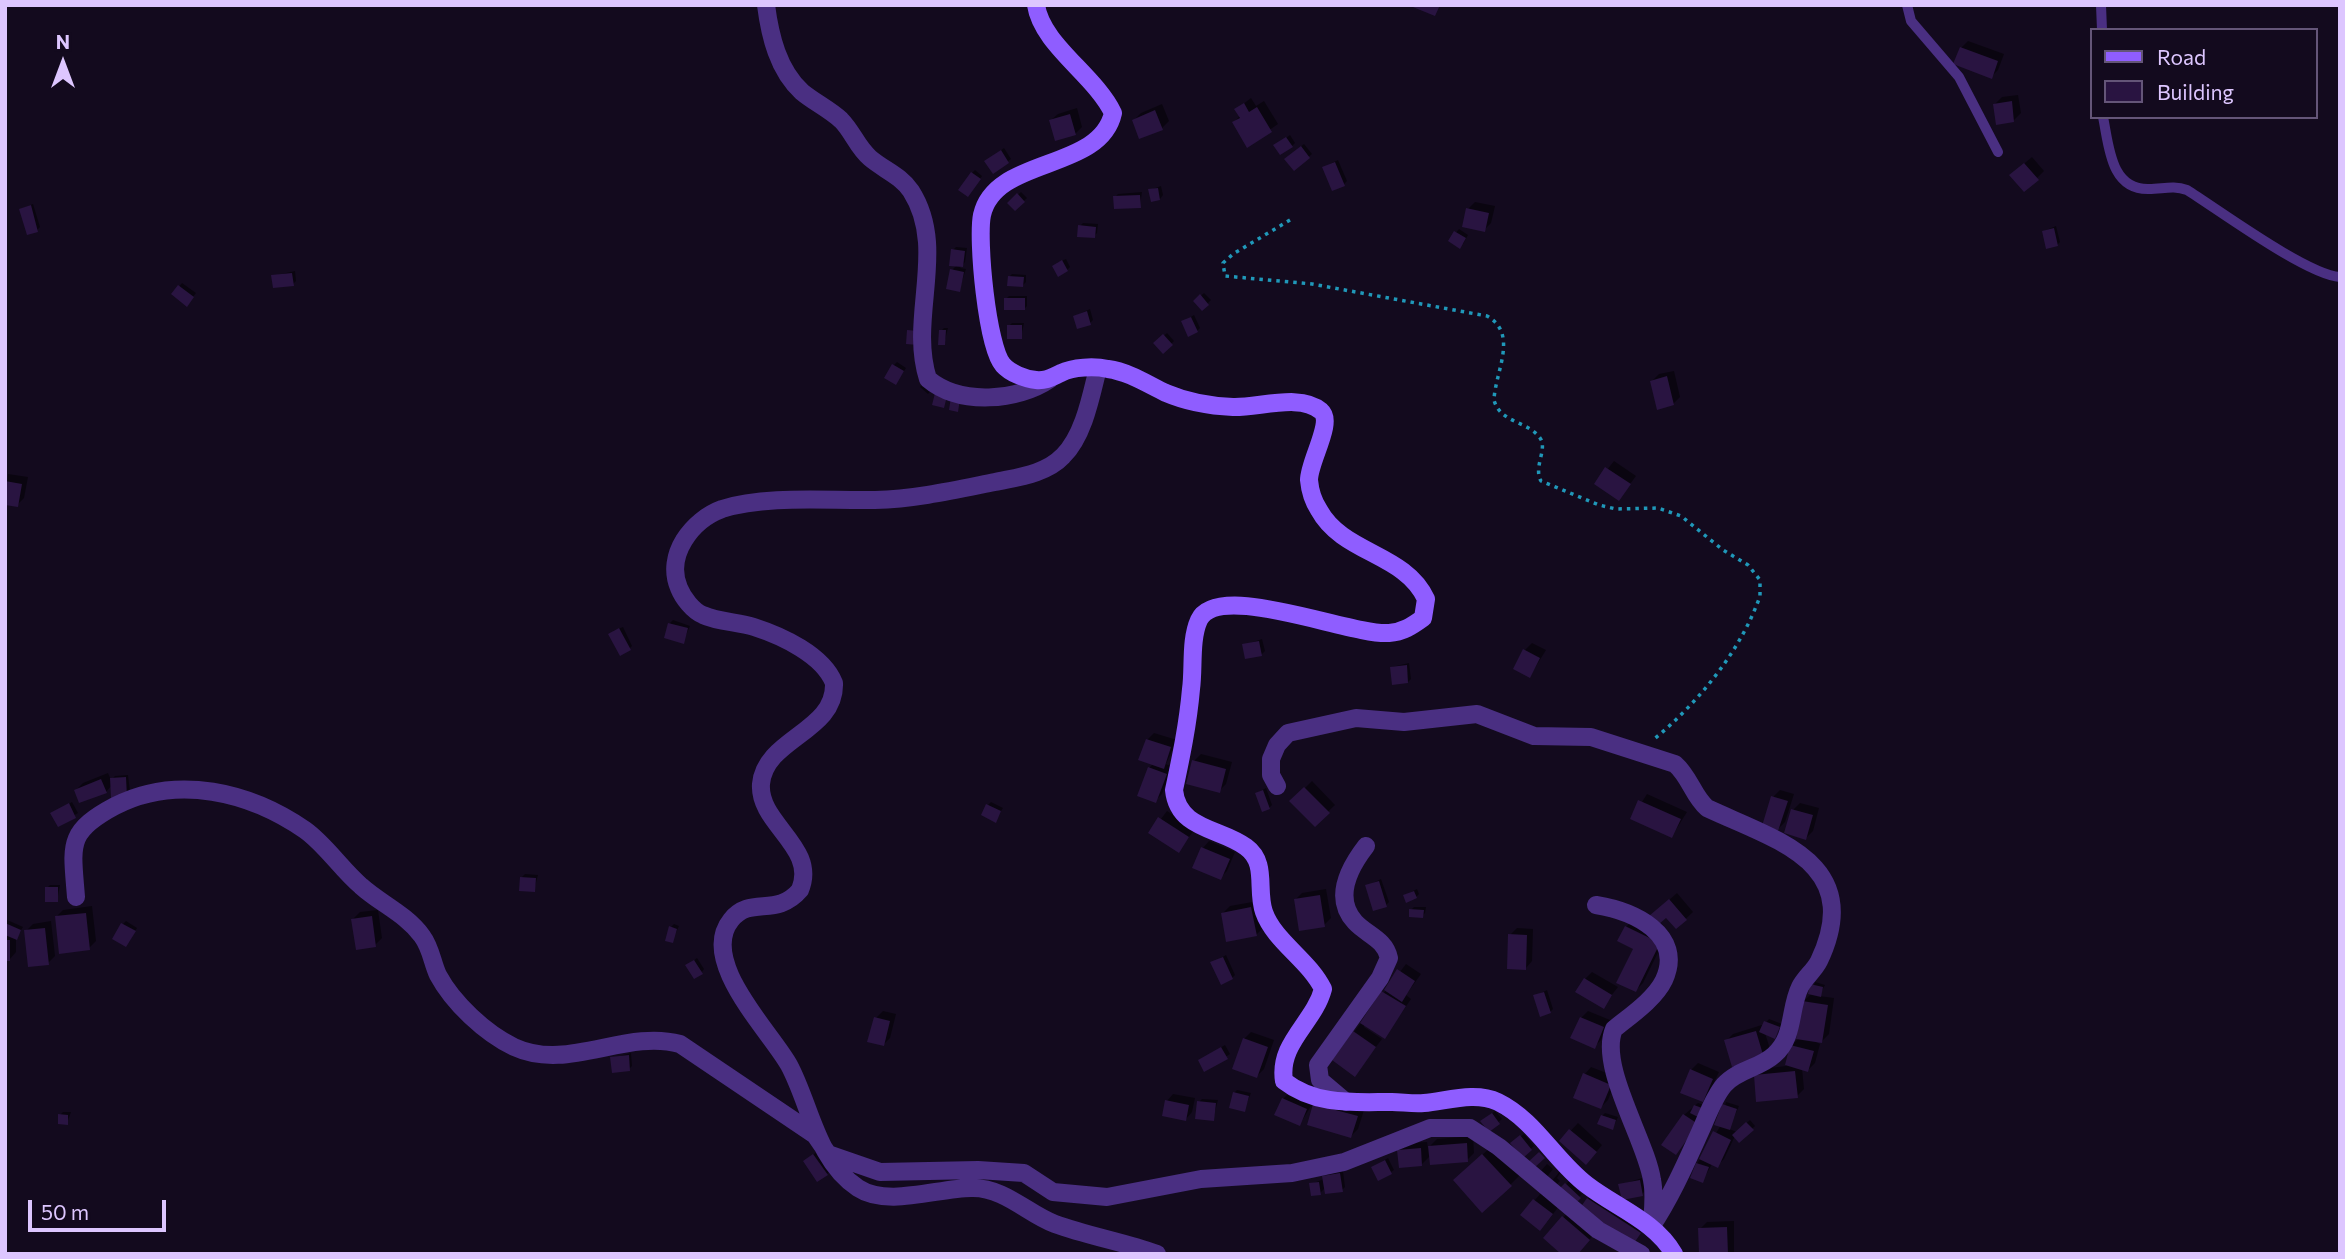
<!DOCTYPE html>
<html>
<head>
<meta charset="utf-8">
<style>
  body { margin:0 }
  #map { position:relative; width:2345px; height:1259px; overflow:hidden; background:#130a1e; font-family:Commissioner,sans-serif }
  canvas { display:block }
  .frame { position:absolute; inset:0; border:7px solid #ddc6ff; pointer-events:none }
  .legend { position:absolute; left:2090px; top:28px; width:228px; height:91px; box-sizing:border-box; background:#130a1e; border:2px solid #645578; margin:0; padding:9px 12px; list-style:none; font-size:21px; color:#ddc6ff }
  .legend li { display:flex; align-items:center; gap:14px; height:35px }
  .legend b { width:35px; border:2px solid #645578 }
  .north { position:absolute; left:28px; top:28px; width:70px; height:70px; -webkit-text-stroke:5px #130a1e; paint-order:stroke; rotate:0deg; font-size:19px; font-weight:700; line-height:28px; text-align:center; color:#ddc6ff }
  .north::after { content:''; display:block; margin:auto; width:24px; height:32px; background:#ddc6ff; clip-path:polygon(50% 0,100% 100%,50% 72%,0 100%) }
  .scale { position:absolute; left:28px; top:1200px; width:138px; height:32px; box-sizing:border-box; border:4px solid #ddc6ff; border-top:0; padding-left:9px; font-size:21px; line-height:24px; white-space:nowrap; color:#ddc6ff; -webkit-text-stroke:5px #130a1e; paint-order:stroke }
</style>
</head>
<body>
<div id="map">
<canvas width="2345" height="1259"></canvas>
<div class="frame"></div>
<ul class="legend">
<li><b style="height:9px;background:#8f5dff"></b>Road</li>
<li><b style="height:19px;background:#291441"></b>Building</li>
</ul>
<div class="north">N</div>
<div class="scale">50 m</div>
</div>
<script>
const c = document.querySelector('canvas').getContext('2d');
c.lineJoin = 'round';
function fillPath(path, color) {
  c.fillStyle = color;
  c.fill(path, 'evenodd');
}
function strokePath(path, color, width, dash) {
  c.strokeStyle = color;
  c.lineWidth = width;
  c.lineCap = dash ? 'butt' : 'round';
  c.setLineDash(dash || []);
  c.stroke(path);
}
const shadow = new Path2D(`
  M1968,41L2004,54L1998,70L1991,77L1961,48Z
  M2018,95L2021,113L2014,120L1995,104L2002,97Z
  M1251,98L1256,106L1264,101L1278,124L1248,145L1234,122L1240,116L1237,109Z
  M1162,104L1169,121L1162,128L1134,120L1141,113Z
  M1077,108L1082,127L1075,134L1051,120L1058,114Z
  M1290,135L1295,143L1292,146L1279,143Z
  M1304,144L1312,154L1294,169L1289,156Z
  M1004,148L1011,159L993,172L989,159Z
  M2032,157L2044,171L2037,178L2019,168Z
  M1338,160L1347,181L1344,184L1324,167Z
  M975,170L982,176L971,192L972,173Z
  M1161,186L1163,195L1160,199L1150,190Z
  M1021,192L1027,198L1015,209L1009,203Z
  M1142,192L1140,206L1115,197L1118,194Z
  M1475,202L1495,206L1491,223L1484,230L1468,209Z
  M33,204L40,227L37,230L21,209Z
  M1083,223L1098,224L1097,233L1094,236L1080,226Z
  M2056,226L2060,242L2057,245L2044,231Z
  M1459,229L1468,235L1463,244L1450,240Z
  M956,247L967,248L965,262L960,268L966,269L959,290L952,270L957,265L953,250Z
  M1066,259L1070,267L1067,270L1057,263Z
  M295,271L296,281L293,284L273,276Z
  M1012,274L1026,275V282L1023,285L1009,277Z
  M182,283L196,293L189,302L173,294Z
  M1204,293L1211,300L1202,309L1195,301Z
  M1009,296H1027V306L1024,309L1006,299Z
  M1090,309L1093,320L1090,323L1075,316Z
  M1194,315L1200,328L1197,331L1183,322Z
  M1012,323H1024L1021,337L1009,326Z
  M944,328H948L944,344L941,331Z
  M1167,333L1174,341L1164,351L1156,343Z
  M897,362L906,368L896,383L894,365Z
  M1674,371L1680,397L1673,404L1652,381L1659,374Z
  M927,379L935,386L928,394L920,387Z
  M1614,461L1636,476L1619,499L1596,484Z
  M8,474L28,477L24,498L17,505L5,503Z
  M673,620L690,626L683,642L670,623Z
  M623,627L632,646L629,649L613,631Z
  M1262,639L1265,651L1262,654L1244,645Z
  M1532,643L1546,650L1530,676L1525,650Z
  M1409,663L1411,679L1408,682L1392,667Z
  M1154,733L1177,740L1166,764L1172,767L1162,794L1155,801L1149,768L1154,763L1147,740Z
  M1201,754L1232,762L1226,784L1219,791L1194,761Z
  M108,773L111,780L115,776L128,775L130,792L126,795L112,785L106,792L76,790L83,783Z
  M1312,781L1335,805L1315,824L1292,801Z
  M1266,788L1272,805L1269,808L1257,793Z
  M1780,790L1794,794L1785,822L1778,829L1773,797Z
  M1647,794L1687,812L1672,836L1632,818Z
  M72,802L78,813L58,825L55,811Z
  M991,802L1003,808L995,820L988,805Z
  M1800,803L1819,808L1813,831L1806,838L1793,810Z
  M1167,811L1195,829L1179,850L1151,832Z
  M1209,841L1235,852L1227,871L1220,878L1203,848Z
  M525,874L538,875L534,890L522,877Z
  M1381,879L1389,902L1386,905L1367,886Z
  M50,885H60L57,901L47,888Z
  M1326,889L1331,918L1324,925L1295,900L1302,893Z
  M1417,889L1419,894L1416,897L1405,895Z
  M1677,893L1693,912L1677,927L1659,909Z
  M1258,901L1263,928L1256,935L1223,913L1230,906Z
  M92,906L96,941L89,948L56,917L63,910Z
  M1414,907H1426L1425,913L1422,916L1411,910Z
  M378,910L382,938L375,945L353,919L360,912Z
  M5,919L23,927L16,938V952L10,959H5Z
  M1633,920L1666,936L1643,983L1636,990L1635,948L1626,927Z
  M51,921L55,956L48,963L26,931L33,924Z
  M126,921L137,928L129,942L123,924Z
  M674,924L679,926L672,941L671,927Z
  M1517,928L1533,929L1532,961L1526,968L1510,935Z
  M1226,955L1235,975L1232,978L1212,963Z
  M697,958L704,969L702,972L691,963Z
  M1406,964L1421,974L1406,995L1411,999L1385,1037L1365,1024L1364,1027L1382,1039L1355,1074L1354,1032Z
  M1592,972L1618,987L1603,1006L1585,979Z
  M1815,982L1825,985L1819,996L1834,998L1829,1034L1822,1041L1813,1040L1820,1044L1815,1063L1808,1070L1802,1068L1804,1089L1797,1096L1755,1076L1762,1069L1786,1066L1791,1046L1798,1039L1803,1002L1812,993Z
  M1547,990L1553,1009L1550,1012L1535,996Z
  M883,1011L896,1014L890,1038L883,1045L876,1018Z
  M1588,1011L1610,1020L1601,1040L1594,1047L1581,1018Z
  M1769,1019L1782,1024L1775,1037L1765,1033L1770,1049L1763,1056L1726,1041L1733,1034L1765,1024Z
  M1251,1032L1274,1040L1264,1069L1257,1076L1244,1039Z
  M1225,1045L1230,1054L1205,1070L1203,1058Z
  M631,1053L632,1066L629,1069L612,1058Z
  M1698,1063L1719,1072L1709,1093L1702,1100L1691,1070Z
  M1591,1067L1617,1077L1608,1100L1601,1107L1585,1074Z
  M1237,1090L1251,1093L1244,1110L1234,1093Z
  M1290,1092L1364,1110L1358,1129L1351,1136L1311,1106L1300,1124L1283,1099Z
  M1173,1094L1195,1098L1192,1112L1186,1119L1167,1101Z
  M1202,1099L1218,1100L1213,1119L1199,1102Z
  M1726,1102L1739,1106L1729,1129L1737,1132L1750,1120L1755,1126L1740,1140L1735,1136L1724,1159L1717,1166L1712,1164L1703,1180L1697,1164L1721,1125Z
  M1698,1103L1704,1105L1703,1117L1676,1153L1684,1115Z
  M1495,1111L1502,1119L1489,1130L1486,1119Z
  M63,1112H71L67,1123L60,1115Z
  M1605,1113L1618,1117L1613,1128L1602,1116Z
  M1578,1123L1602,1145L1593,1156L1561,1141Z
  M1524,1134L1534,1146L1523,1155L1512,1143Z
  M1473,1136L1474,1153L1467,1160L1431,1155L1422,1164L1399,1150L1406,1143L1427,1142L1428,1148L1437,1139Z
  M1494,1144L1521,1174L1510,1185L1466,1170Z
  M817,1152L830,1171L827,1174L808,1158Z
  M1388,1158L1394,1170L1391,1172L1376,1165Z
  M1547,1164L1553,1169L1546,1178L1539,1173Z
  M1563,1168L1557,1178L1560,1181L1554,1187L1550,1183Z
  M1343,1171L1345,1187L1342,1190L1325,1188L1320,1193L1311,1184L1324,1179L1327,1173Z
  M1642,1178L1645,1191L1642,1194L1620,1185Z
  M1569,1181L1582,1194L1572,1204L1559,1192Z
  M1595,1192L1646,1225L1631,1244L1588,1199Z
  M1541,1193L1559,1206L1547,1222L1522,1215Z
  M1570,1210L1596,1232L1577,1254L1545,1238Z
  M1734,1221V1254H1701L1700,1229L1707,1222Z`);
const building = new Path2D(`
  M1408,5H1440L1435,16Z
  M1960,47L1998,61L1992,79L1953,64Z
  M2012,101L2014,122L1996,125L1993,104Z
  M1244,103L1249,112L1257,107L1272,132L1247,148L1232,122L1240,118L1234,109Z
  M1155,110L1163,130L1139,139L1132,120Z
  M1070,114L1076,135L1055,141L1049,120Z
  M1286,137L1293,147L1280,155L1273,145Z
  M1301,146L1310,158L1294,171L1284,159Z
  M1001,150L1009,163L993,174L984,161Z
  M1335,162L1345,186L1332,191L1322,167Z
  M2024,163L2039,180L2024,192L2009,175Z
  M971,172L981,179L968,197L958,190Z
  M1158,188L1160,200L1151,202L1148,189Z
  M1017,193L1025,202L1015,211L1007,203Z
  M1140,195L1141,208L1114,209L1113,196Z
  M31,205L38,232L27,235L19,209Z
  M1466,208L1489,213L1485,232L1462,227Z
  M1078,225L1096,227L1095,238L1077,237Z
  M2054,228L2058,246L2046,249L2042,231Z
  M1454,231L1466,238L1460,249L1448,241Z
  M951,249L965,251L963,267L949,266Z
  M1062,260L1068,271L1058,277L1052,266Z
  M950,269L964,272L960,292L946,289Z
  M292,273L294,286L273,288L271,275Z
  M1008,276L1024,277L1023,287L1007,286Z
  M178,285L194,297L187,307L171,294Z
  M1200,294L1209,305L1202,311L1193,301Z
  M1004,298H1025V310H1004Z
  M1087,311L1091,325L1077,329L1073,316Z
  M1191,317L1198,332L1188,337L1181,321Z
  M1007,325H1022V339H1007Z
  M907,330L919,331L918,345L906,344Z
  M939,330H946L945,345H938Z
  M1163,334L1173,345L1163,354L1153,343Z
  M892,364L904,371L896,385L884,378Z
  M1667,376L1674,405L1657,410L1650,381Z
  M935,393L947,396L944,408L932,405Z
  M951,397L960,399L958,412L949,410Z
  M1605,467L1631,484L1619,501L1594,484Z
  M5,481L22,484L18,507L5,505Z
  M668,623L688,628L684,644L664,638Z
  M619,628L631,650L620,656L608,634Z
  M1259,641L1262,656L1245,659L1242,644Z
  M1523,649L1540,658L1530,678L1513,669Z
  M1407,665L1408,683L1392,685L1390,667Z
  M1146,739L1171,747L1164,769L1138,760Z
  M1192,760L1226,769L1220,793L1186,784Z
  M1148,767L1167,774L1156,803L1137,796Z
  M126,777L127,797L111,798L110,778Z
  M101,779L107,793L79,803L74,790Z
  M1304,787L1330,813L1315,827L1289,801Z
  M1263,790L1270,809L1262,812L1255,793Z
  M1771,796L1788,801L1778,831L1762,826Z
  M1638,800L1681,819L1672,838L1630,819Z
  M69,803L76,818L58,827L50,813Z
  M986,804L1001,811L996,823L981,815Z
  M1791,809L1813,815L1806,840L1784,833Z
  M1158,817L1189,837L1179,853L1148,833Z
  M1201,847L1230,859L1221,880L1192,868Z
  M520,877L536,878L535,892L519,891Z
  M1379,881L1387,907L1373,911L1365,885Z
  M45,887H58V902H45Z
  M1414,891L1417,898L1406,903L1403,895Z
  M1320,895L1325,927L1299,931L1294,899Z
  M1669,899L1687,920L1676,929L1666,918L1658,925L1649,916Z
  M1251,907L1257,936L1226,942L1221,913Z
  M1409,909L1424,910L1423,918L1409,917Z
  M86,913L90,950L59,954L55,916Z
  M372,916L376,947L356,950L351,919Z
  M5,923L21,930L17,940L5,935Z
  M121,923L136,931L126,947L112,939Z
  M669,926L677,929L673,943L665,941Z
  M1625,926L1660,943L1636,992L1616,983L1633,949L1617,941Z
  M45,928L49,965L28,967L24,930Z
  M1508,934L1527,935L1526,970L1507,969Z
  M5,940H10V961H5Z
  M1223,957L1233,979L1221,985L1210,962Z
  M694,960L703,974L694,979L685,965Z
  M1397,969L1415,981L1402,1002L1384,990Z
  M1584,978L1612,995L1604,1009L1575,992Z
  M1810,984L1823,987L1821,997L1808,994Z
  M1381,991L1406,1006L1385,1039L1360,1023Z
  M1544,992L1551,1013L1540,1017L1533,995Z
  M1802,1001L1828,1005L1822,1043L1796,1039Z
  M874,1017L890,1021L884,1046L867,1042Z
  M1580,1017L1604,1027L1595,1049L1570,1038Z
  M1764,1021L1780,1027L1775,1039L1759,1032Z
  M1353,1031L1376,1047L1355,1077L1332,1060Z
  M1756,1031L1764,1058L1732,1067L1724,1040Z
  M1243,1038L1268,1047L1257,1078L1232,1069Z
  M1790,1045L1814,1051L1808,1072L1785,1065Z
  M1221,1047L1228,1059L1204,1072L1198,1060Z
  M629,1055L630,1071L612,1073L610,1057Z
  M1690,1069L1713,1079L1703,1102L1680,1093Z
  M1795,1071L1798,1098L1756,1102L1754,1075Z
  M1583,1073L1611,1085L1601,1109L1573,1098Z
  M1233,1092L1249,1096L1245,1112L1229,1108Z
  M1282,1098L1307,1109L1300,1126L1274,1115Z
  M1165,1100L1189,1105L1186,1121L1162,1116Z
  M1197,1101L1216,1103L1214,1121L1195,1119Z
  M1313,1104L1358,1116L1351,1138L1307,1125Z
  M1722,1104L1737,1109L1730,1130L1714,1125Z
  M1694,1105L1702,1108L1698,1117L1690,1113Z
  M1492,1113L1500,1124L1489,1132L1480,1121Z
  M58,1114L68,1115V1125L58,1124Z
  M1683,1114L1698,1124L1676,1155L1661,1145Z
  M1601,1115L1616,1120L1613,1130L1597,1124Z
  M1746,1122L1754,1130L1739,1143L1732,1135Z
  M1569,1129L1597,1152L1586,1165L1559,1141Z
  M1713,1131L1731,1140L1718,1168L1699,1159Z
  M1520,1135L1532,1150L1523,1158L1510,1143Z
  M1467,1143L1468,1162L1430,1165L1428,1146Z
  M1421,1148L1422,1166L1399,1168L1397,1150Z
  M1539,1152L1545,1158L1534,1168L1528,1162Z
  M813,1154L828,1175L817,1182L803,1161Z
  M1482,1154L1512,1186L1482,1213L1453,1180Z
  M1385,1160L1392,1174L1378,1181L1371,1167Z
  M1696,1163L1709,1167L1703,1183L1690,1178Z
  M1340,1173L1343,1192L1325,1194L1322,1176Z
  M1640,1180L1643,1196L1622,1200L1618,1184Z
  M1319,1182L1321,1195L1311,1196L1309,1183Z
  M1565,1183L1581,1198L1572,1207L1556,1192Z
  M1587,1198L1641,1233L1632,1246L1578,1211Z
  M1533,1199L1553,1214L1540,1231L1520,1215Z
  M1562,1216L1590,1240L1578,1254H1561L1543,1238Z
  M1727,1227L1728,1254H1699L1698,1228Z`);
const path = new Path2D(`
  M1290,220L1233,254L1223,263L1225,276L1312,284L1487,316C1519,334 1495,372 1494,400C1500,423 1528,421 1540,438C1548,449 1533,467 1541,481L1599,505L1616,509L1658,508L1681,516L1723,550L1748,565L1760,580V596C1741,651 1697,704 1653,740`);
const lane = new Path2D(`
  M1907,5L1911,21L1959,77L1998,152
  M2101,5L2102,30
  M2103,117C2109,145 2110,190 2149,189C2163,189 2173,185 2187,190C2219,210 2307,275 2340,277`);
const street = new Path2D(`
  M766,5C770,36 778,70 802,92C814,102 829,109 841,120C853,132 857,147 870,158C884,170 900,175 911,191C948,249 908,317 928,379C960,406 1018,401 1050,379
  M1098,368C1091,396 1084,435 1063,456C1046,474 1018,477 995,482C955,490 916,499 875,500C828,501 766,495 722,509C692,520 665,555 679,588C683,598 693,611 703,615C718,622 738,622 754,627C782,636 823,655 834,683C836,732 765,738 761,784C758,824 818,847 800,890C776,918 751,895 731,920C698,961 771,1032 789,1065C811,1106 816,1160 858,1188C888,1208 941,1187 973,1188C1005,1188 1028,1214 1055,1224C1088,1236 1124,1242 1157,1254
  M1277,786L1271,775V759L1277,745L1288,733L1356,718L1404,722L1477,714L1534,736L1591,737L1675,764C1690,777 1693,796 1707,808C1775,840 1866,862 1819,961C1814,971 1805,977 1800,987C1789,1009 1795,1037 1774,1055C1760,1068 1737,1070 1724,1085C1713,1098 1707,1117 1700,1132C1685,1165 1671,1197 1651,1227
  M76,897C72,845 66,832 115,806C177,774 250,792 305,830C326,845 341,869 361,886C381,904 406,914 422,936C431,948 432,962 438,975C453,1003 485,1033 514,1047C568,1072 625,1029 680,1044L815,1135L828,1154L880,1172L978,1170L1024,1173L1053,1192L1107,1197L1201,1179L1292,1173L1344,1162L1430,1128H1470L1499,1147L1598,1230L1641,1254
  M1596,905C1633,911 1685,934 1664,980C1655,999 1630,1016 1614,1029C1598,1066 1646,1140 1652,1180C1655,1194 1653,1209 1652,1223
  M1346,1102L1320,1080L1318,1065L1380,978L1389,958C1385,939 1367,935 1355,922C1333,898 1349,868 1366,846`);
const secondary = new Path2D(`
  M1036,5C1042,45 1095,75 1113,113C1100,172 995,156 982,215C977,239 987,347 1003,365C1010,373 1025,379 1036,380C1046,381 1052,377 1061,373C1073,367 1094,366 1108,369C1129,372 1147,384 1166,393C1187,402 1210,406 1233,407C1258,408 1301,393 1321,411C1334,422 1309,461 1309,480C1310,491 1313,501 1319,510C1343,554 1405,553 1426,599L1423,618C1412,626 1403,632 1389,633C1351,636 1218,580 1199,620C1190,640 1194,668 1191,689C1188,724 1181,757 1174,790C1178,830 1221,828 1246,847C1268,863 1256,890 1264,912C1274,941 1309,960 1323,989C1314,1023 1278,1043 1284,1081C1316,1106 1354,1102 1392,1102C1402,1102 1413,1104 1424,1103C1447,1101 1475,1091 1498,1102C1535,1120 1555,1161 1587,1185C1617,1208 1655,1221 1674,1254`);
fillPath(shadow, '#0007');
fillPath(building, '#291441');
strokePath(path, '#2098b9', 3.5, [3.5, 5]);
strokePath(lane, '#4a2f82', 10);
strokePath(street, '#4a2f82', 18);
strokePath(secondary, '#8f5dff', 18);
</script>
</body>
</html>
